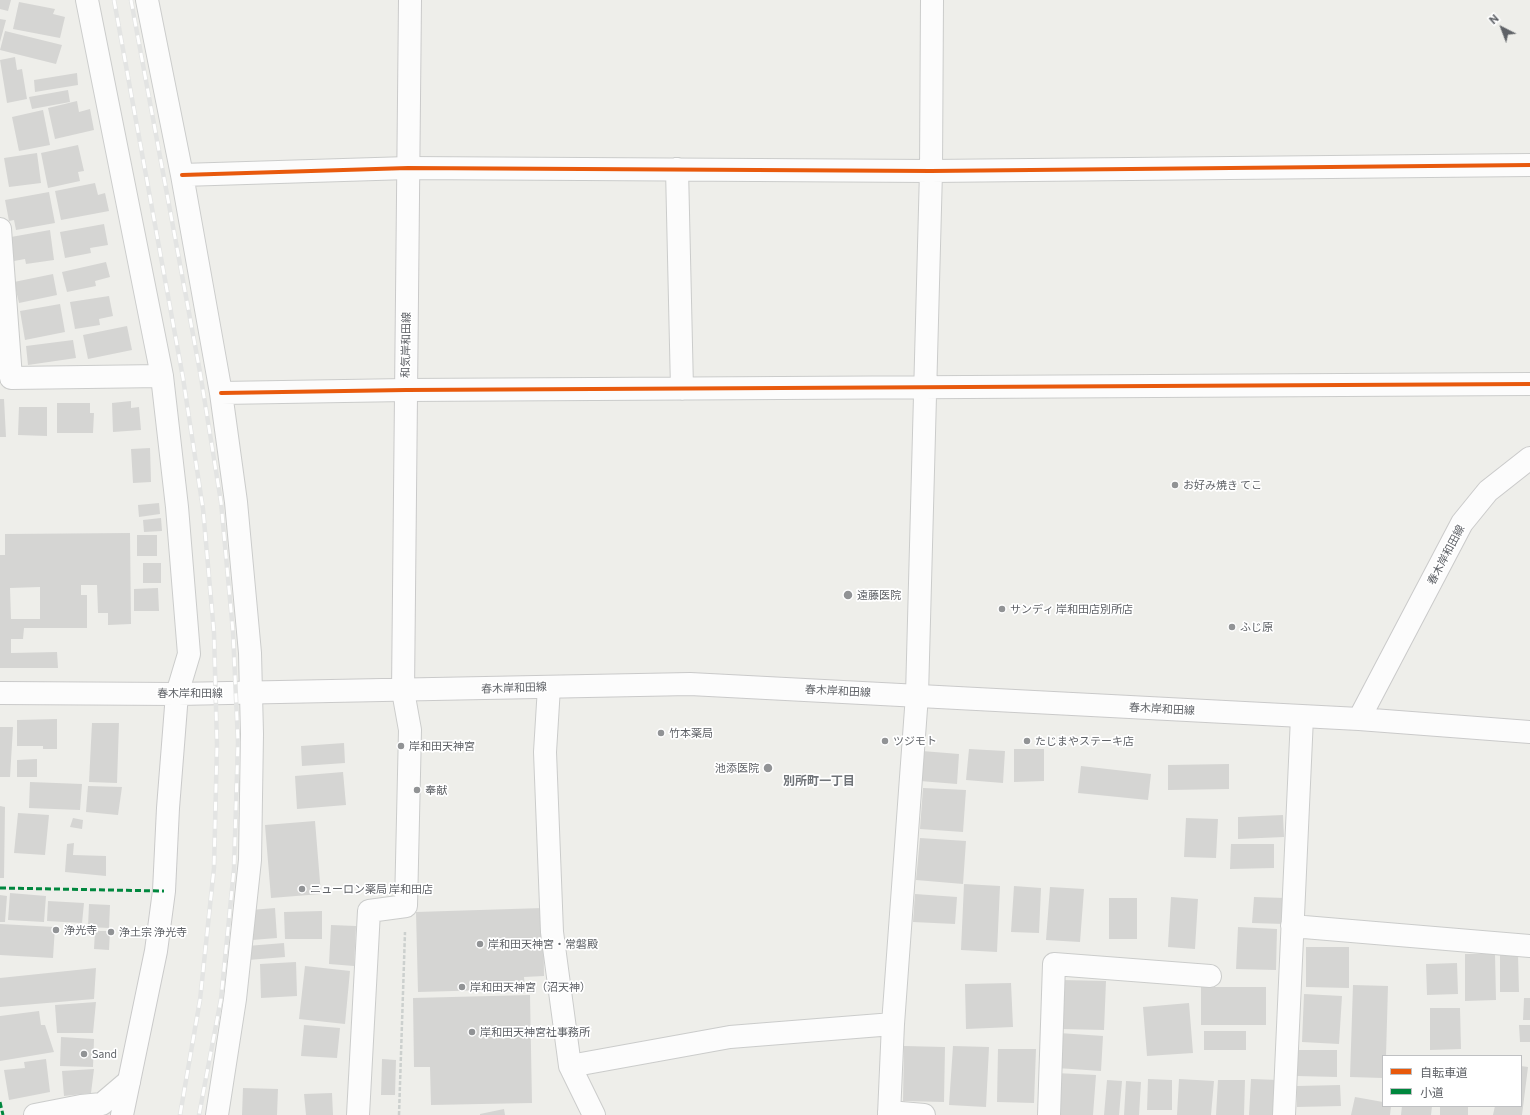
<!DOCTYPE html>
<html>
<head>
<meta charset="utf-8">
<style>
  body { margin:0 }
  #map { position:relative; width:1530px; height:1115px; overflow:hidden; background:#eeeeea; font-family:Commissioner,"Noto Sans JP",sans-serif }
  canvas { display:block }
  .legend { position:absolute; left:1382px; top:1055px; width:140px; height:52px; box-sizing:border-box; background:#fff; border:1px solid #bfc0c2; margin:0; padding:5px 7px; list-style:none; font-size:12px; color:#5f6267 }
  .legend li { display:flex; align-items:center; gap:8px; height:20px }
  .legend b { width:20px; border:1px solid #bfc0c2 }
  .north { position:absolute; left:1482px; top:8px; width:40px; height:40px; -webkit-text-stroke:3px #fff; paint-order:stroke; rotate:318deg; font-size:11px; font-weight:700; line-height:16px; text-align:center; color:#5f6267 }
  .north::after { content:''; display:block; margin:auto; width:14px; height:18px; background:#5f6267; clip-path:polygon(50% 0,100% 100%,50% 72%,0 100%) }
</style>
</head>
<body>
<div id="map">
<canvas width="1530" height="1115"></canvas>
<ul class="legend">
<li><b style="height:5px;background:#e8590c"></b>自転車道</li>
<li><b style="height:5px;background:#00873e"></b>小道</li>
</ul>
<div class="north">N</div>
</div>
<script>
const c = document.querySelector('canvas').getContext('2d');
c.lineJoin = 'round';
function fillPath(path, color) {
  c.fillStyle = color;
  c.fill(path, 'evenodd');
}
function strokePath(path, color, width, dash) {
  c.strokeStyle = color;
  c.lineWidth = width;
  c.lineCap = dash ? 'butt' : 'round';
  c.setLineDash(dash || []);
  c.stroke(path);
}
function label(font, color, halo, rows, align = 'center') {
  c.font = font + ' Commissioner,"Noto Sans JP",sans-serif';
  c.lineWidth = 3.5;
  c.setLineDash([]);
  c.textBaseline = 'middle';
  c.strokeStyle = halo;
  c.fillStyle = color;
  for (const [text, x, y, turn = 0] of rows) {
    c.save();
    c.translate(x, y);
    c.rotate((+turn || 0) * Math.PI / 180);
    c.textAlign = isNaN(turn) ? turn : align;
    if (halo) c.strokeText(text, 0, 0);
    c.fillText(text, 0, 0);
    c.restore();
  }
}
const building = new Path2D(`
  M0,0H11L8,11L0,9Z
  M19,2L55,9L53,14L65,17L60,38L13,29Z
  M0,19L6,20L0,42Z
  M5,31L62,45L56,64L0,50Z
  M15,57L17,70L22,69L27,99L7,103L0,60Z
  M77,73L78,85L35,92L34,80Z
  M68,90L70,102L32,109L29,97Z
  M77,101L79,112L90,109L94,130L55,139L48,108Z
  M43,110L50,145L19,151L12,117Z
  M78,145L84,171L78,172L80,181L48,188L41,153Z
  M37,153L41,183L9,187L4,158Z
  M95,183L98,195L105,193L109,211L61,220L55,191Z
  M49,192L55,223L16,230L14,220L9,221L5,200Z
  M104,224L108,245L90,248L91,253L65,258L60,232Z
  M50,230L54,260L26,264L25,259L14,261L11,237Z
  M106,262L110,277L95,281L96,286L67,292L62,272Z
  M53,274L57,295L19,303L14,282Z
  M109,296L113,316L99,319L100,325L75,329L70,302Z
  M60,304L65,332L25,340L20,311Z
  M127,326L132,350L88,359L83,335Z
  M73,340L76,358L28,365L26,346Z
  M0,399H4L6,437H0Z
  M131,401V408L139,407L141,430L113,432L112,403Z
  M57,403H90V413H94L93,433H57Z
  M19,407H47V436L18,435Z
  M150,448L151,482L133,483L131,449Z
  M159,503L160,514L139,517L138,505Z
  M161,518L162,531L144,532L143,520Z
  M130,533L131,624L108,625V613H98L97,585H81V595H87V628H24L23,639H11V653L57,652L58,668H0V555H5V534ZM40,587V619H11L10,588Z
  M137,535H157V556H137Z
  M143,563H161V583H143Z
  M158,588L159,611H134V589Z
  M57,719V749H43V746H17V720Z
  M92,723H119L117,783L89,782Z
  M0,727H13L10,777H0Z
  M344,743L345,763L302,766L301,746Z
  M969,749L1005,751L1003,783L966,780Z
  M1014,749H1044V781L1014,782Z
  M922,751L959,754L957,784L920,781Z
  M37,759V777H17V760Z
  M1229,764V789L1168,790V765Z
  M1081,766L1151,774L1148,800L1078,793Z
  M343,772L346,805L297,809L295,776Z
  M30,782L82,784L80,810L29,808Z
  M88,786L122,787L118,815L86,812Z
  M923,788L966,790L963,832L920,829Z
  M0,806L5,807L4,878H0Z
  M18,813L49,815L45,855L14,853Z
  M1283,815L1284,837L1238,839V817Z
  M73,818L83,820L82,829L70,827Z
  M1186,818L1218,819L1216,858L1184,857Z
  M315,821L321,894L271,898L265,825Z
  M920,838L966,841L963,884L916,880Z
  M74,843L73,855L106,856V876L65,872L67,844Z
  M1231,844H1274V868L1230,869Z
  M964,884L1000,886L997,952L961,950Z
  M1014,886L1041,888L1039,933L1011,932Z
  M1050,887L1084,889L1080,942L1046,940Z
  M10,893L46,896L44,922L8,920Z
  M915,894L957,897L955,924L913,922Z
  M0,895L7,896L5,922H0Z
  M1171,897L1198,899L1195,949L1168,947Z
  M1254,897L1285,898L1284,924L1252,923Z
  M1109,898H1137V939H1109Z
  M48,901L84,903L82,923L47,921Z
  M89,904L110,905L109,928L88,927Z
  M275,908L277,938L252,940L251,910Z
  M543,908L544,976L524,977L525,989L418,992L416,912Z
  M322,911V939H285L284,912Z
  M0,924L55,927L53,958L0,955Z
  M331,925L356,926L354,966L329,964Z
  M1238,927L1277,929L1276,970L1236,969Z
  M95,931H110L109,950L94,949Z
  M284,943L285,957L248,960L247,946Z
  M1306,947H1349V988L1306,987Z
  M1465,954H1495L1496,1000L1465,1001Z
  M1500,954H1518L1519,992H1500Z
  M296,962L297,996L261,998L260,964Z
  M1457,963L1458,994L1427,995L1426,964Z
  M305,966L350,971L345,1024L299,1019Z
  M96,968L94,999L0,1007V978Z
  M1062,980L1106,981L1104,1030L1061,1029Z
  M1011,983L1013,1027L966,1029L965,984Z
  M1353,985L1388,986L1386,1056H1383V1078L1350,1077Z
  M1201,987H1266V1025H1201Z
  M1304,994L1342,996L1339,1044L1302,1042Z
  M530,995L532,1103L431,1105L430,1067H414L413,998Z
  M1524,998H1530V1020H1523Z
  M96,1002L93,1033H57L55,1005Z
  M1189,1003L1193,1053L1147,1056L1143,1007Z
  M1430,1008H1460L1461,1049L1430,1050Z
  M39,1011L41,1025H45L54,1052L0,1061V1016Z
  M304,1025L340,1028L337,1058L301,1056Z
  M1519,1025H1530V1042H1520Z
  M1204,1031H1246V1050H1204Z
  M1059,1033L1103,1036L1101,1071L1057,1068Z
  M61,1037L94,1039L93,1067L60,1066Z
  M904,1046L945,1047L944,1102L903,1101Z
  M953,1046L989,1047L986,1107L949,1105Z
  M998,1049H1036L1034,1103L997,1102Z
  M1298,1050H1337V1077L1297,1076Z
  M46,1059L50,1092L9,1100L4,1070L25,1068L24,1062Z
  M382,1059L396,1060L395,1095H381Z
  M1521,1066L1528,1067L1522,1115H1493L1495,1106H1521Z
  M94,1069L91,1093L64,1096L62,1071Z
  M1056,1073L1096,1075L1093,1115H1053Z
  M1148,1079L1172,1080V1110H1147Z
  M1179,1079L1214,1081L1211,1115H1177Z
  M1251,1079L1279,1080L1278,1115H1249Z
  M1107,1080L1122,1081L1119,1115H1104Z
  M1218,1080H1245L1244,1115H1216Z
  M1126,1081L1141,1082L1139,1115H1124Z
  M1340,1085L1341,1106L1297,1107V1086Z
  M243,1088L278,1089L277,1115H242Z
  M332,1093L333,1115H306L304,1094Z
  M1355,1097L1383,1102V1106H1391L1390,1115H1351Z
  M1402,1106H1432L1431,1115H1401Z
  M1440,1106H1468V1115H1440Z
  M504,1109L505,1115H480V1114Z`);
const path = new Path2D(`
  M399,1115L405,932`);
const street = new Path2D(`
  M87,0L162,376L177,507L189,654L177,694
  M147,0L182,175L221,393L236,502L250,653L252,734L250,860L235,999L217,1115
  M677,169L682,389
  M182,175L408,168L931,171L1530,165
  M0,229L11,378L162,376
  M221,393L406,390L1530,384
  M549,687L545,752L552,932L570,1066L594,1115
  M1292,926L1530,946
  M570,1066L730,1037L893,1024
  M889,1112L924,1115
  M35,1115L81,1106L102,1104L129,1081
  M358,1115L369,911L406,906L410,730L403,691
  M889,1115L893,1024L917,695L931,171L932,0
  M1049,1115L1054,964L1210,976
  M1284,1115L1302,717`);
const secondary = new Path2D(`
  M403,691L410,0
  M0,693L177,694L690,684L1359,719L1530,732
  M1359,719L1462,523L1488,491L1530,458
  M122,1115L156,951L164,891L168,808L177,694`);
const rail = new Path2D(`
  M114,0L183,378L203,509L214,633L217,745L214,868L200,1000L180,1115
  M131,0L200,372L221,502L233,632L238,742L234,869L221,999L199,1115`);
const quiet = new Path2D(`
  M0,888L164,891
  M0,1102L3,1115`);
const cycleway = new Path2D(`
  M182,175L408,168L931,171L1530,165
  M221,393L406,390L1530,384`);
const markers = [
  [1175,485,4,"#919395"],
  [848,595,5,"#919395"],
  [1002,609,4,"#919395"],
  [1232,627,4,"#919395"],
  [661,733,4,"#919395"],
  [885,741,4,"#919395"],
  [1027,741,4,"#919395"],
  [401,746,4,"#919395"],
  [768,768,5,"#919395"],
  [417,790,4,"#919395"],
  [302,889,4,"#919395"],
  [56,930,4,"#919395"],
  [111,932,4,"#919395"],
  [480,944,4,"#919395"],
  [462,987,4,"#919395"],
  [472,1032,4,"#919395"],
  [84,1054,4,"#919395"]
];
const streetNames = [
  ["和気岸和田線",406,345,-89],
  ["春木岸和田線",1446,555,-62],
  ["春木岸和田線",514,688,-2],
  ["春木岸和田線",838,691,3],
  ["春木岸和田線",190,693],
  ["春木岸和田線",1162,709,3]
];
const poiNames = [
  ["お好み焼き てこ",1183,485],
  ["遠藤医院",857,595],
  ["サンディ 岸和田店別所店",1010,609],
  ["ふじ原",1240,627],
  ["竹本薬局",669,733],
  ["ツジモト",893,741],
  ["たじまやステーキ店",1035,741],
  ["岸和田天神宮",409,746],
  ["池添医院",759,768,"right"],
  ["奉献",425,790],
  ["ニューロン薬局 岸和田店",310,889],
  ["浄光寺",64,930],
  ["浄土宗 浄光寺",119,932],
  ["岸和田天神宮・常磐殿",488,944],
  ["岸和田天神宮（沼天神）",470,987],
  ["岸和田天神宮社事務所",480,1032],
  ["Sand",92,1054]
];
const neighbourhoodNames = [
  ["別所町一丁目",819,781]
];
fillPath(building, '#d5d5d3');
strokePath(street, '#cbcccb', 24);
strokePath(secondary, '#cacaca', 24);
strokePath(path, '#ccd0ce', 2.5, [4, 2]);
strokePath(street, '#fcfcfc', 22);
strokePath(secondary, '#fcfcfc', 22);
strokePath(rail, '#e3e4e3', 4.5);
strokePath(rail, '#fff', 3, [9]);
strokePath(quiet, '#00873e', 3, [6, 3]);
strokePath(cycleway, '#e8590c', 4);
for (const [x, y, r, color] of markers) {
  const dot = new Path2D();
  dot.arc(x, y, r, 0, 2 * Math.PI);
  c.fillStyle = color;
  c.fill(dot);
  strokePath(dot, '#fff', 1.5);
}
label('11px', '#5f6267', '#fff', streetNames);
label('11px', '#5f6267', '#fff', poiNames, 'left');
label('bold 12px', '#707479', '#fff', neighbourhoodNames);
</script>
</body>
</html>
